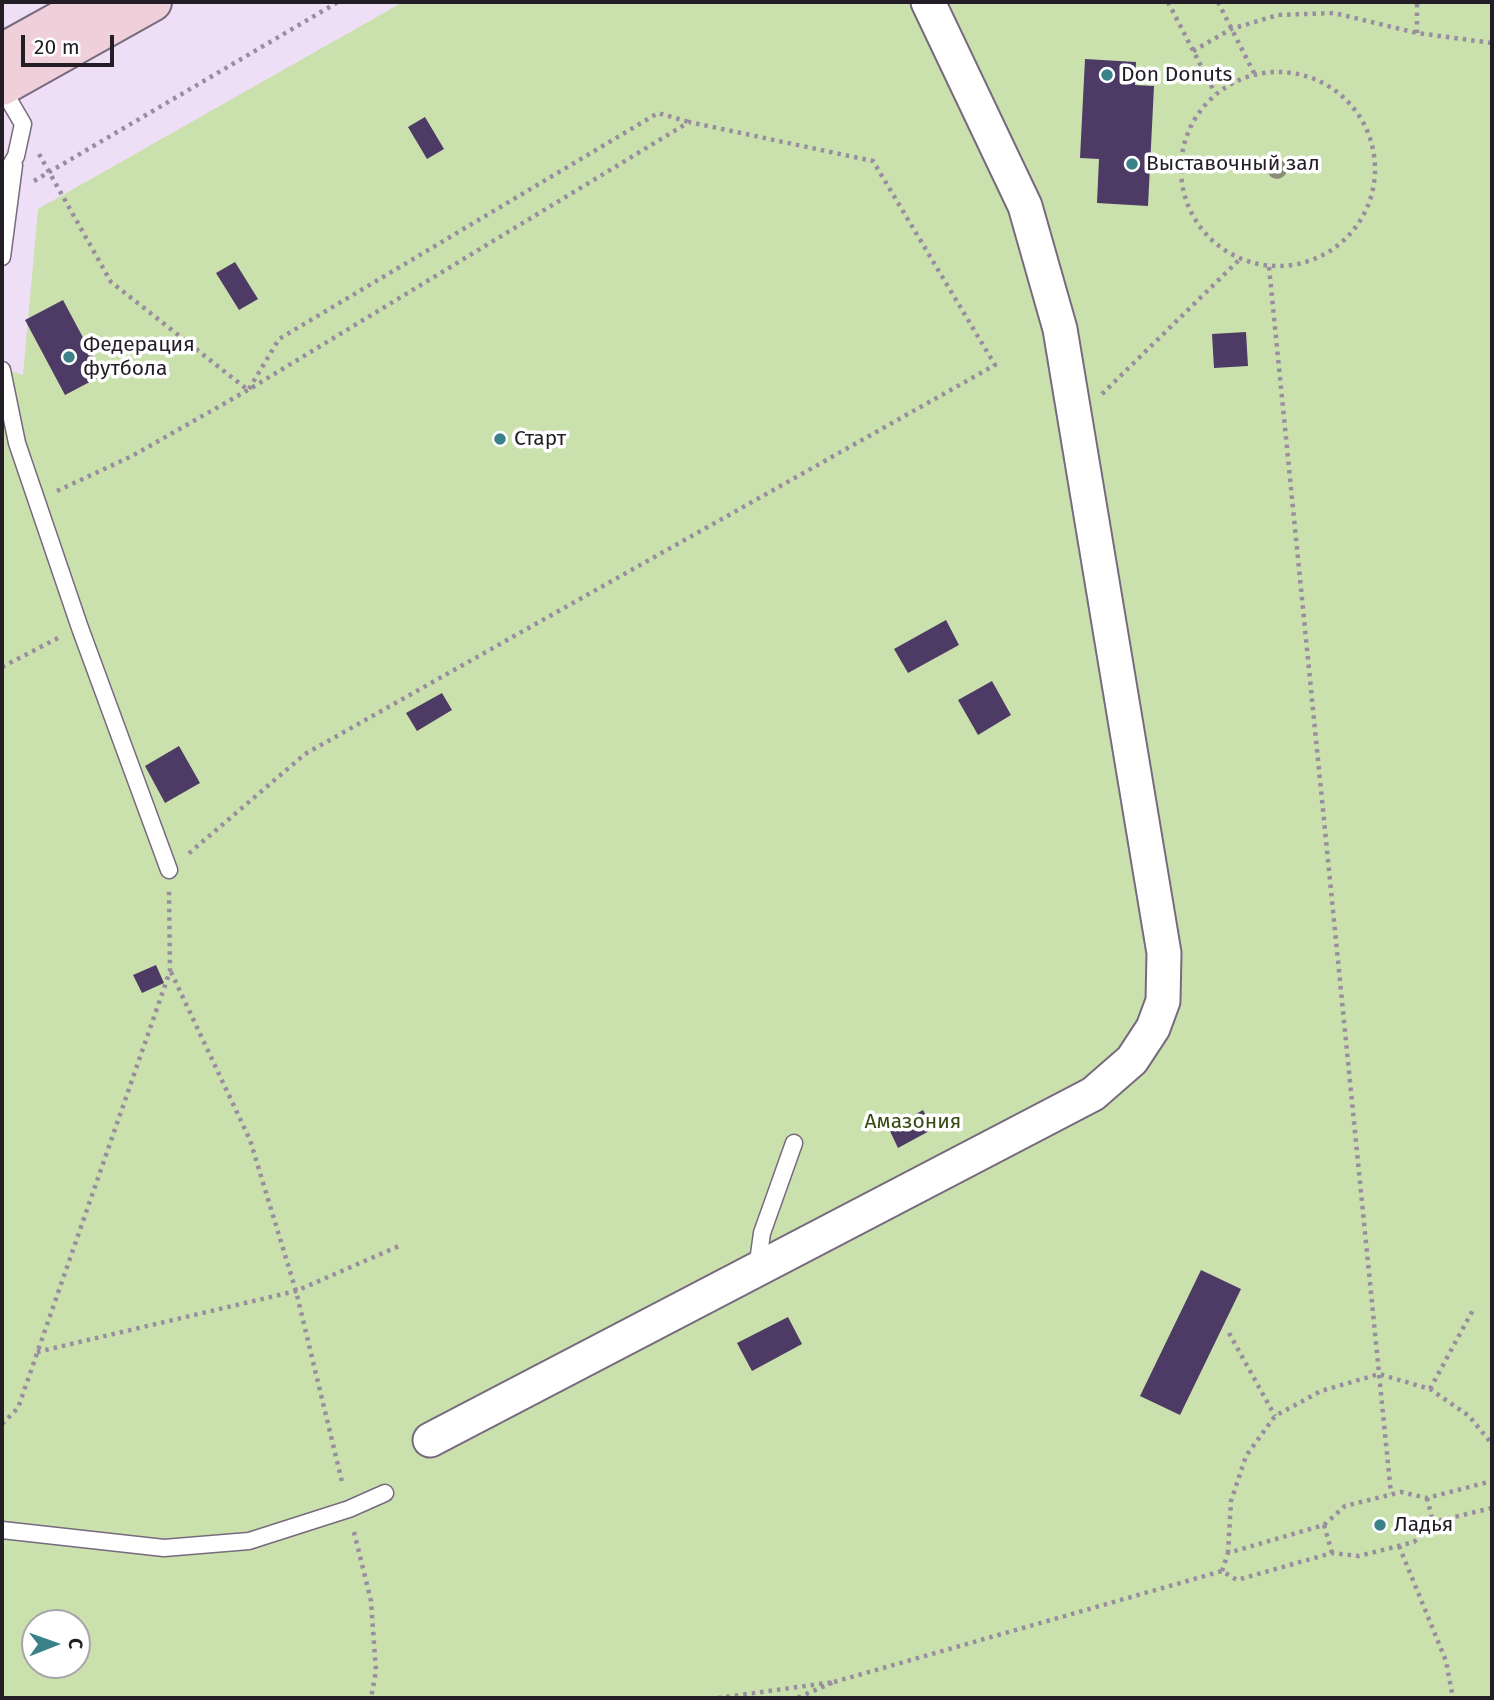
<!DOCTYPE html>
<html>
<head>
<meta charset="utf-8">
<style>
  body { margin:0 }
  #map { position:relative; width:1494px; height:1700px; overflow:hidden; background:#eedff6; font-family:"Fira Sans",sans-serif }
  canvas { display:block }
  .frame { position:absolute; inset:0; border:4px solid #231d25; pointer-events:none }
  .north { position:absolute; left:21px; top:1609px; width:70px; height:70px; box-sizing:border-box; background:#fff; border:2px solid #a7a5a8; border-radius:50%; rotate:89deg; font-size:19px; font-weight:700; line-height:28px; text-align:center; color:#231d25 }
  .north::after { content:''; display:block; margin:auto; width:24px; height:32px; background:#3a818a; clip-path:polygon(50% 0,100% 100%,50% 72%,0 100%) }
  .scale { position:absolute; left:21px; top:35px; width:93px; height:32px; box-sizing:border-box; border:4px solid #231d25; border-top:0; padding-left:9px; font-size:21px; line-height:24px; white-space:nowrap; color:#231d25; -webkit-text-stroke:5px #fff; paint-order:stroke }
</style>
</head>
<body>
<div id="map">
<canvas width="1494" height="1700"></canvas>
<div class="frame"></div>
<div class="north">С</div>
<div class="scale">20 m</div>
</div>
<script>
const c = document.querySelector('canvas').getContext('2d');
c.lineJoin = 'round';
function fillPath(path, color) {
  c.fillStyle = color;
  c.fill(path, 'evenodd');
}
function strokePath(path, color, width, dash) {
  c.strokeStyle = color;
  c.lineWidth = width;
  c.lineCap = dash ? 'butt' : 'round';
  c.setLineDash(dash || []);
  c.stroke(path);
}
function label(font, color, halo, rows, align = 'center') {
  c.font = font + ' "Fira Sans",sans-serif';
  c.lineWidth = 7;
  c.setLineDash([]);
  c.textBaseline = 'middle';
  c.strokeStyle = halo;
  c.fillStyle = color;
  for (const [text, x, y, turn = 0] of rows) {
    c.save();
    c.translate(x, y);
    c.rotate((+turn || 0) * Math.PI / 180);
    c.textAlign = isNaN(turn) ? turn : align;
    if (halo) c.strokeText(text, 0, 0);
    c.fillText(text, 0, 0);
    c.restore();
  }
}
const green = new Path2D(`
  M403,2H1492V1698H2V368L23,375L38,209ZM35,1623H77V1665H35Z`);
const building = new Path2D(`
  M1085,59L1136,62L1135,85L1154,86L1148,206L1097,203L1099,159L1080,158Z
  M425,117L444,149L427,159L408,127Z
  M235,262L258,299L239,310L216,273Z
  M63,300L103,375L65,395L25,320Z
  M1246,332L1248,366L1214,368L1212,334Z
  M946,620L959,645L908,673L894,649Z
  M992,681L1011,715L978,735L958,700Z
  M442,693L452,710L417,731L406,713Z
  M179,746L200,783L165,803L145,766Z
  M156,965L164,983L142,993L133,975Z
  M923,1110L933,1129L898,1148L889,1129Z
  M1201,1270L1241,1289L1180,1415L1140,1396Z
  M788,1317L802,1344L752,1371L737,1343Z`);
const path = new Path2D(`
  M1168,2L1215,93
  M1218,2L1254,73
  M1417,33V2
  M1193,51L1231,29L1278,15L1334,13L1417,33L1492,43
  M1181 169a97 97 0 1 1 194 0a97 97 0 1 1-194 0Z
  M39,154L111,282L248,390
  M34,181L338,2
  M1269,267L1391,1494
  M249,389L279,339L658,113L689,122
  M1102,394L1239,260
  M57,491L132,456L248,390L689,122L873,161L995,365L305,754L187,855
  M2,667L60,637
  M171,972L250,1140L296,1291L343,1486
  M1229,1333L1275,1416
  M37,1352L296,1291L399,1246
  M1430,1389L1474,1308
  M2,1424L18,1408L170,971L169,891
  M1427,1498L1433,1522
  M1324,1525L1332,1553
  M354,1532L371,1601L376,1671L371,1698
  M1399,1546L1446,1661L1453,1698
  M1228,1553L1231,1501L1246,1456L1275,1416L1321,1391L1379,1374L1430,1389L1469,1416L1492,1444
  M1222,1571L1228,1553L1324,1525L1345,1506L1401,1492L1427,1498L1492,1481
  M834,1682L1222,1571L1237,1580L1332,1553L1359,1556L1414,1542L1433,1522L1492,1508
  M718,1698L834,1682L797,1698`);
const lane = new Path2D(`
  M2,88L23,124L16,156L2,180
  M2,257L14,165
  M2,370L17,443L80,628L169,870
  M757,1269L762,1233L794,1143
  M2,1530L164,1548L249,1541L349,1509L385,1493`);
const street = new Path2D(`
  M430,1440L1093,1094L1132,1060L1153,1028L1163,1001L1164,953L1060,329L1025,206L928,2`);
const secondary = new Path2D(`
  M2,53L94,2
  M2,86L152,2`);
const trees = [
  [1277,169]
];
const markers = [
  [1107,75,7,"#3a818a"],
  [1132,164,7,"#3a818a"],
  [69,357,7,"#3a818a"],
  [500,439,7,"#3a818a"],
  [1380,1525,7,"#3a818a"]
];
const poiNames = [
  ["Don Donuts",1121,75],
  ["Выставочный зал",1146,164],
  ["Федерация",83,345],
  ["футбола",83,369],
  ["Старт",514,439],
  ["Ладья",1394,1525]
];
const parkNames = [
  ["Амазония",913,1122]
];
fillPath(green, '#cbe1ad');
fillPath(building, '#4d3a65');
strokePath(lane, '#776a7e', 19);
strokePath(street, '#776a7e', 37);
strokePath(secondary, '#776a7e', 42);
strokePath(path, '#998e9f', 4.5, [3.5, 5]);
strokePath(lane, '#fff', 16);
strokePath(street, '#fff', 33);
strokePath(secondary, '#efd0da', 38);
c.fillStyle = '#8a8d79';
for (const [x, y] of trees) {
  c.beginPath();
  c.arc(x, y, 10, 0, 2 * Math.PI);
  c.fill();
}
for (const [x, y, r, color] of markers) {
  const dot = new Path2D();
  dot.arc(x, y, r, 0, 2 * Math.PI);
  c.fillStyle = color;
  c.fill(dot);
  strokePath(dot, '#fff', 2.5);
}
label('21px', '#231d25', '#fff', poiNames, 'left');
label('21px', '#384a13', '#fff', parkNames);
</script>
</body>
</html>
